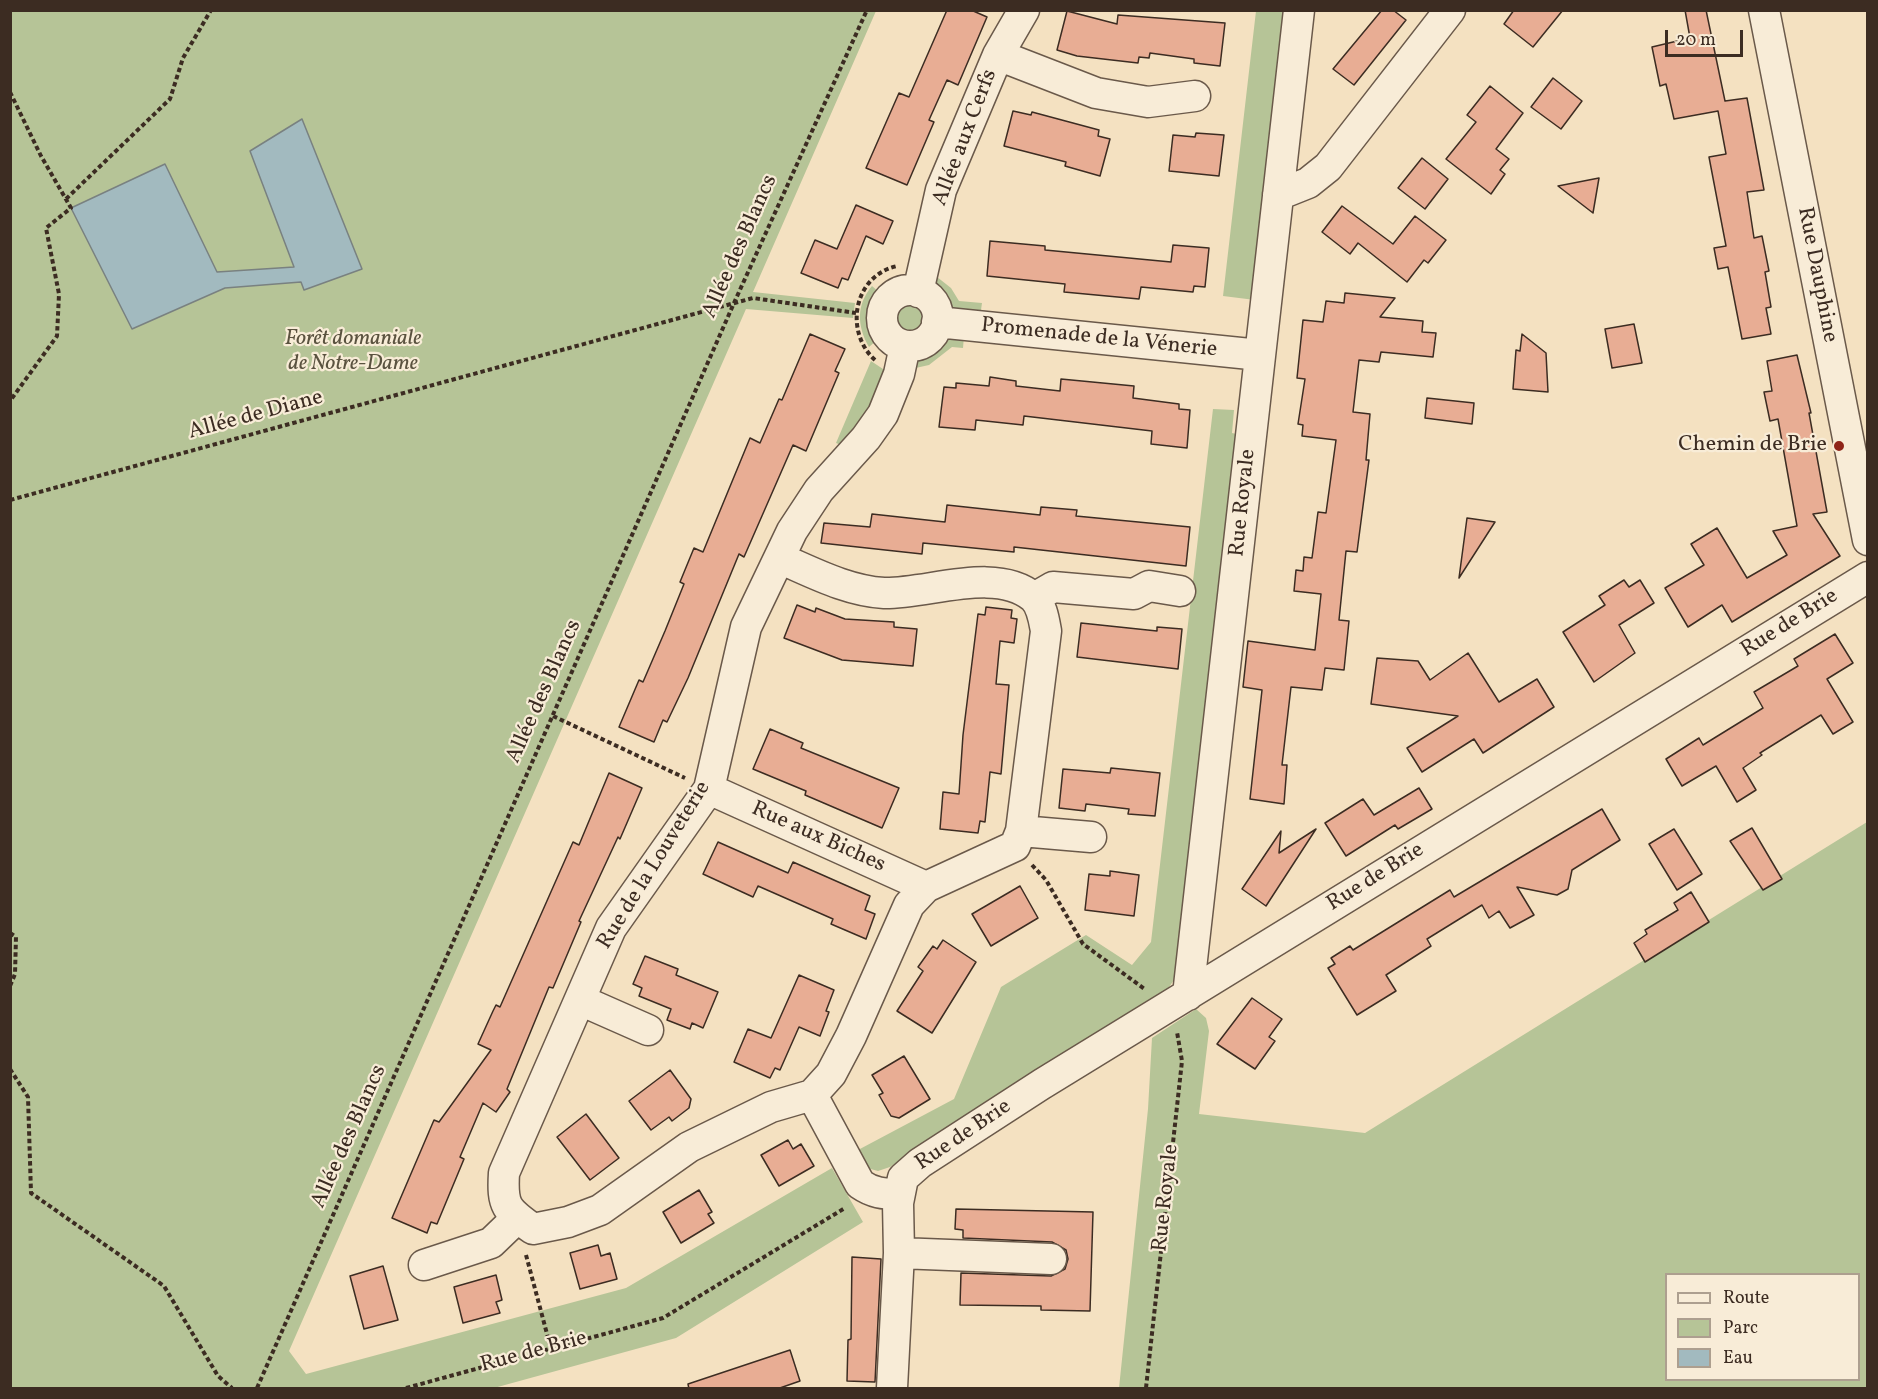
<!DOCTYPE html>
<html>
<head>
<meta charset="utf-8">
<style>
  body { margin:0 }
  #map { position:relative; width:1878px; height:1399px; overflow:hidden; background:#f4e1c1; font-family:Vollkorn,serif }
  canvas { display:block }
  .frame { position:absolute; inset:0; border:12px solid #3c2c22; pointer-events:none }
  .legend { position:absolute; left:1665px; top:1273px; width:195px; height:108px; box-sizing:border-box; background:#f8ecd7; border:2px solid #ad9f8f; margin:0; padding:8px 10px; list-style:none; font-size:18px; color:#3c2c22 }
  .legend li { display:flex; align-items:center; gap:12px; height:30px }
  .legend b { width:30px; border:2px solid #ad9f8f }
  .scale { position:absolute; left:1665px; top:30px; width:78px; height:27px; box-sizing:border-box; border:3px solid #3c2c22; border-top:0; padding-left:8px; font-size:18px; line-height:21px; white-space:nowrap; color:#3c2c22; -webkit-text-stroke:4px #f8ecd7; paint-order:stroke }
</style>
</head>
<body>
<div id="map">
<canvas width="1878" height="1399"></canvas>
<div class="frame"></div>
<ul class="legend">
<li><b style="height:8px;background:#f8ecd7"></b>Route</li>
<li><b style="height:16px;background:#b6c497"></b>Parc</li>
<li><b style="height:16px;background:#a2babf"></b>Eau</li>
</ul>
<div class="scale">20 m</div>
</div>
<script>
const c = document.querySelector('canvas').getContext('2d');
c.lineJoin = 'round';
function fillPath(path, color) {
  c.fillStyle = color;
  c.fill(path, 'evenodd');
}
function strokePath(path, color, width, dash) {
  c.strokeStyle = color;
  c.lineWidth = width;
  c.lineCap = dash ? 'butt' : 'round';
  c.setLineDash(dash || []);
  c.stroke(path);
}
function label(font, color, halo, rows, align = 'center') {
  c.font = font + ' Vollkorn,serif';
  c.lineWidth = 4.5;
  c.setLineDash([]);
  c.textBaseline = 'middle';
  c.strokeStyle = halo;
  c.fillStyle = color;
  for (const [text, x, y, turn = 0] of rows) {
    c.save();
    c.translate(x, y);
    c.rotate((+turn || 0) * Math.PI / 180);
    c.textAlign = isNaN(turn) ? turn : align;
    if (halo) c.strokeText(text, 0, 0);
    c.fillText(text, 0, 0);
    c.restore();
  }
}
const green = new Path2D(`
  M10,11H876L753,292L855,303L853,318L746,309L289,1351L306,1374L626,1288L832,1168L863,1222L676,1338L494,1388H11Z
  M1256,11H1288L1255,300L1223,296Z
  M932,273L951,288L959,301L982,303L981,310L976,314L950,309L944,295L930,284Z
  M872,286L880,293C870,309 868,323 877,340L869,347C857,326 856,305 872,286Z
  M895 318a15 15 0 1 1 30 0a15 15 0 1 1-30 0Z
  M948,335L964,336L963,348L952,347L929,365L911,369L913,358L934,350Z
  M871,361L889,373L876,405L841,445L836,443Z
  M1213,409L1234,410L1232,433L1241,435L1176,977L1165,993L890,1167L878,1171L867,1168L858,1150L954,1099L1001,987L1086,935L1132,965L1151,942Z
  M1867,822V1388H1119L1148,1109L1152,1038L1196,1009L1206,1018L1209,1031L1199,1114L1365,1133ZM1666,1274H1858V1380H1666Z`);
const water = new Path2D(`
  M302,119L362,269L304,290L301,282L225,288L132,329L71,208L165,164L217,272L294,267L250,151Z`);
const building = new Path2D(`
  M947,10H971L987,17L958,85L947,80L929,120L934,122L907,185L866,168L899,93L909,97Z
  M1382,10H1393L1406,20L1354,85L1333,69Z
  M1514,10H1563L1533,47L1504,24Z
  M1685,10H1706L1725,101L1747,98L1764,190L1747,192L1754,238L1762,236L1769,271L1765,272L1771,307L1766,308L1771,334L1742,339L1728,267L1718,269L1714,248L1726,246L1709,157L1726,154L1718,111L1674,119L1666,84L1660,86L1652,47L1690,38Z
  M1067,11L1117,24L1118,15L1225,23L1220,66L1194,63V59L1150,53L1149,58L1139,57L1138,63L1077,56L1057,50Z
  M1553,78L1582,101L1561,129L1531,107Z
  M1490,86L1523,113L1496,149L1509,159L1500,170L1505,174L1491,194L1446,159L1476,122L1467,115Z
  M1013,111L1031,115L1032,112L1099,130L1098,136L1110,139L1100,176L1065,166L1066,162L1004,146Z
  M1196,133L1224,135L1219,176L1169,171L1173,135L1195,137Z
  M1422,158L1448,179L1425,209L1398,188Z
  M1599,178L1593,213L1558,186Z
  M856,205L893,221L883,244L866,236L848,280L842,278L838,288L801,273L815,240L837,249Z
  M1342,206L1393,244L1415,216L1446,240L1428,263L1424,260L1407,282L1358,243L1350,254L1322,232Z
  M990,241L1045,246V250L1171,262L1173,245L1209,248L1205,287L1194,286L1193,292L1141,287L1139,299L1064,292L1065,284L987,276Z
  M1345,293L1395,298L1380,317L1423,321L1422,332L1436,333L1433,357L1381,352L1379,362L1359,360L1353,412L1370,414L1366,460H1369L1357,552L1346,551L1339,620L1349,621L1344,670L1325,668L1322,690L1291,687L1282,765H1287L1284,804L1250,799L1262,690L1243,687L1248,641L1315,650L1321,594L1294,591L1296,570L1303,571L1304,557L1312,558L1318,512L1326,513L1336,440L1302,436L1303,425L1298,424L1305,379L1297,378L1303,320L1323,322L1326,301L1344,303Z
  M1634,324L1642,363L1612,368L1605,329Z
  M810,334L845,349L835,371L839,373L806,451L793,445L744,557L739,554L688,678L667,722L663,720L654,742L619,727L639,680L643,682L665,631L684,584L680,582L694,548L703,552L750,438L760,443L779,399L782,400Z
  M1522,334L1546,353L1548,392L1513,389L1516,350L1520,351Z
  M1797,355L1811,413H1809L1827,512L1813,514L1840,556L1732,622L1722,605L1688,627L1665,588L1704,565L1691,544L1717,528L1747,578L1787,555L1773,531L1797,526L1778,419L1770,421L1764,392L1772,391L1767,361Z
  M990,377L1016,381V386L1060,391L1061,379L1134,386L1133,398L1179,404V409L1190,410L1187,448L1151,444L1152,431L1024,416L1023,425L976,420L975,430L939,427L944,387L956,388V383L989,386Z
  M1427,398L1474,403L1472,424L1425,418Z
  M947,505L1040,515L1041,507L1077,510L1076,516L1190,527L1186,566L1014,547V552L923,543L922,554L821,543L824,523L870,527L872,514L945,522Z
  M1467,518L1495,522L1459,578Z
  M1624,580L1629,587L1640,580L1654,603L1619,625L1635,653L1594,682L1563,632L1605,605L1599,596Z
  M797,605L815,612L816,608L845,619L894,622V627L917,629L913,666L842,660L784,638Z
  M986,607L1012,610L1011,618L1017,619L1014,643L1000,641L996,684L1009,685L1001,774L990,772L985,822L980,821L978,833L940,829L943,792L959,794L963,735L978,614L985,615Z
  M1081,623L1157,631V627L1182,629L1178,669L1077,657Z
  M1835,634L1853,663L1827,679L1853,722L1833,734L1821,715L1760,753L1762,755L1743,768L1756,790L1737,802L1716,766L1682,786L1666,759L1699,738L1703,745L1763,708L1754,692L1798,666L1794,659Z
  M1468,653L1499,702L1537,679L1554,707L1483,753L1474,739L1422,772L1407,748L1458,716L1371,704L1377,658L1418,661L1430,680Z
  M770,729L803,743L801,748L899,788L882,828L805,795L806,791L753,769Z
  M1111,768L1160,773L1155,816L1128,814L1129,809L1086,804L1085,811L1059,808L1063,769L1110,773Z
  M609,773L642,788L620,839L618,837L579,921L581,922L553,988L549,987L507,1089L510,1092L496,1112L483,1103L460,1157L464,1159L437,1224L431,1222L427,1233L392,1218L434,1120L439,1122L491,1050L478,1044L493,1011L496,1005L500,1007L573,842L579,845Z
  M1419,788L1432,809L1398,829L1395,825L1346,856L1325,823L1363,799L1374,815Z
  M1602,809L1620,840L1572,870L1568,889L1557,895L1517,887L1534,915L1510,928L1499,911L1489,918L1482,905L1427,939L1431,946L1386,975L1396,991L1357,1015L1328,968L1335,964L1331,958L1350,946L1353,950L1450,890L1454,897Z
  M1752,828L1782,879L1763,890L1730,841Z
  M1316,829L1266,906L1242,889L1281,831L1279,853Z
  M1674,829L1702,874L1677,890L1649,844Z
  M718,842L788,873L793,862L870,896L865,910L875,914L866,939L831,924L833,919L758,886L753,897L703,874Z
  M1110,871L1139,875L1134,916L1085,910L1089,874L1110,876Z
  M1020,886L1038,918L991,946L972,914Z
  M1691,892L1709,922L1645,962L1634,943L1647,934L1645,930L1678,910L1674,903Z
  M943,940L976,962L932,1033L897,1011L923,971L918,967L933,946L937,949Z
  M645,956L678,969L676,975L718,992L703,1028L692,1023L690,1029L667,1020L671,1009L639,996L642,988L633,984Z
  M799,975L834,990L826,1011L829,1012L820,1036L799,1027L780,1070L775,1068L770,1078L734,1062L748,1029L771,1038Z
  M1252,998L1282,1019L1269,1037L1275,1041L1255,1069L1217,1044Z
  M904,1056L930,1099L899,1118L891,1116L879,1095L883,1093L872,1075Z
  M670,1070L691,1099L689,1108L672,1121L669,1117L651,1130L629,1101Z
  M586,1114L619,1158L590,1180L557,1137Z
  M788,1140L793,1149L801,1144L814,1166L779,1186L761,1155Z
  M699,1190L712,1212L708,1214L714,1223L681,1243L663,1212Z
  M956,1209L1093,1212L1090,1311L1041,1310V1306L960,1305L961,1273L1051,1276L1065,1269L1068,1259L1066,1250L1052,1242L963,1238V1230L955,1229Z
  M598,1245L601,1256L610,1253L617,1279L580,1289L570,1253Z
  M852,1257L881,1259L875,1382L847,1381L848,1340L851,1339Z
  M383,1266L398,1320L364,1329L350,1276Z
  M496,1275L502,1300L496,1302L500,1313L463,1323L454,1287Z
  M790,1350L800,1381L777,1389H689L688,1384Z`);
const path = new Path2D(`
  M10,92L41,156L71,208L46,228L59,294L57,336L10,401
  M66,199L170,99L183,58L211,10
  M875,360C844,332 853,276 897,266
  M10,500L753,298L856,313
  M553,716L685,778
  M1032,865L1046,880L1083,944L1146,990
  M10,933L16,937L15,974L10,986
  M10,1069L28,1097L31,1193L164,1286L218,1376L232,1388
  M526,1255L551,1349
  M257,1388L734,303L867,10
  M406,1388L663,1318L845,1208
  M1146,1388L1182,1061L1177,1032`);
const street = new Path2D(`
  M1764,10L1868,540
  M998,55L1096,93L1148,102L1195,96
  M1278,195L1308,183L1328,167L1450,10
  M882 318a28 28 0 1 1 56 0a28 28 0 1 1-56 0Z
  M918,292L941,190L998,55L1024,10
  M937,322L1260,355
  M779,558C812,572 847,591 884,593C928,594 996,566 1033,597C1042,605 1044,620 1046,631L1021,831L1015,846L926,887L909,905L851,1036L831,1074L812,1095L860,1184C873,1193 883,1194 899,1194
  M1034,598L1053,587L1134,594L1149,586L1180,591
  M709,789L926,887
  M1021,831L1091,837
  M1188,995L1299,10
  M580,1000L648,1030
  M812,1095L771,1107L689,1147L600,1210L568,1222L533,1229C506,1210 502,1206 504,1173L611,928L709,789L746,627L792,531L819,490L866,438L883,414L899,374L905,346
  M899,1253L1051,1259
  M424,1265L491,1243L517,1218
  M892,1388L899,1253L898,1203L903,1178L920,1163L1042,1084L1868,577`);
const markers = [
  [1839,446,6,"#8f2418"]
];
const streetNames = [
  ["Allée aux Cerfs",966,138,-69],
  ["Allée des Blancs",741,247,-66],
  ["Rue Dauphine",1816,275,79],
  ["Promenade de la Vénerie",1099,339,6],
  ["Allée de Diane",256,416,-15],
  ["Rue Royale",1244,503,-84],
  ["Rue de Brie",1790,624,-32],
  ["Allée des Blancs",545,692,-66],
  ["Rue aux Biches",818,838,24],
  ["Rue de la Louveterie",655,866,-58],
  ["Rue de Brie",1376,878,-32],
  ["Rue de Brie",964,1136,-34],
  ["Allée des Blancs",350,1137,-66],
  ["Rue Royale",1167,1198,-84],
  ["Rue de Brie",534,1353,-15]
];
const parkNames = [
  ["Forêt domaniale",353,340],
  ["de Notre-Dame",353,365]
];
const poiNames = [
  ["Chemin de Brie",1827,446]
];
fillPath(green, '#b6c497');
fillPath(water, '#a2babf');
strokePath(water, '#798180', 1.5);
fillPath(building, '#e8ad94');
strokePath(building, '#3c2c22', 1.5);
strokePath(street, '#6a594a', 33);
strokePath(path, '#3c2c22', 4, [4.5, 3]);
strokePath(street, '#f8ecd7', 30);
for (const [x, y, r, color] of markers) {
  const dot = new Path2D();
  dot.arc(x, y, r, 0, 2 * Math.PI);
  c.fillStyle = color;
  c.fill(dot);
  strokePath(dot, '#f8ecd7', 2);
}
label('22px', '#3c2c22', '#f8ecd7', streetNames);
label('italic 22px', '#5a523f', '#f8ecd7', parkNames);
label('22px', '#3c2c22', '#f8ecd7', poiNames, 'right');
</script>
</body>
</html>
